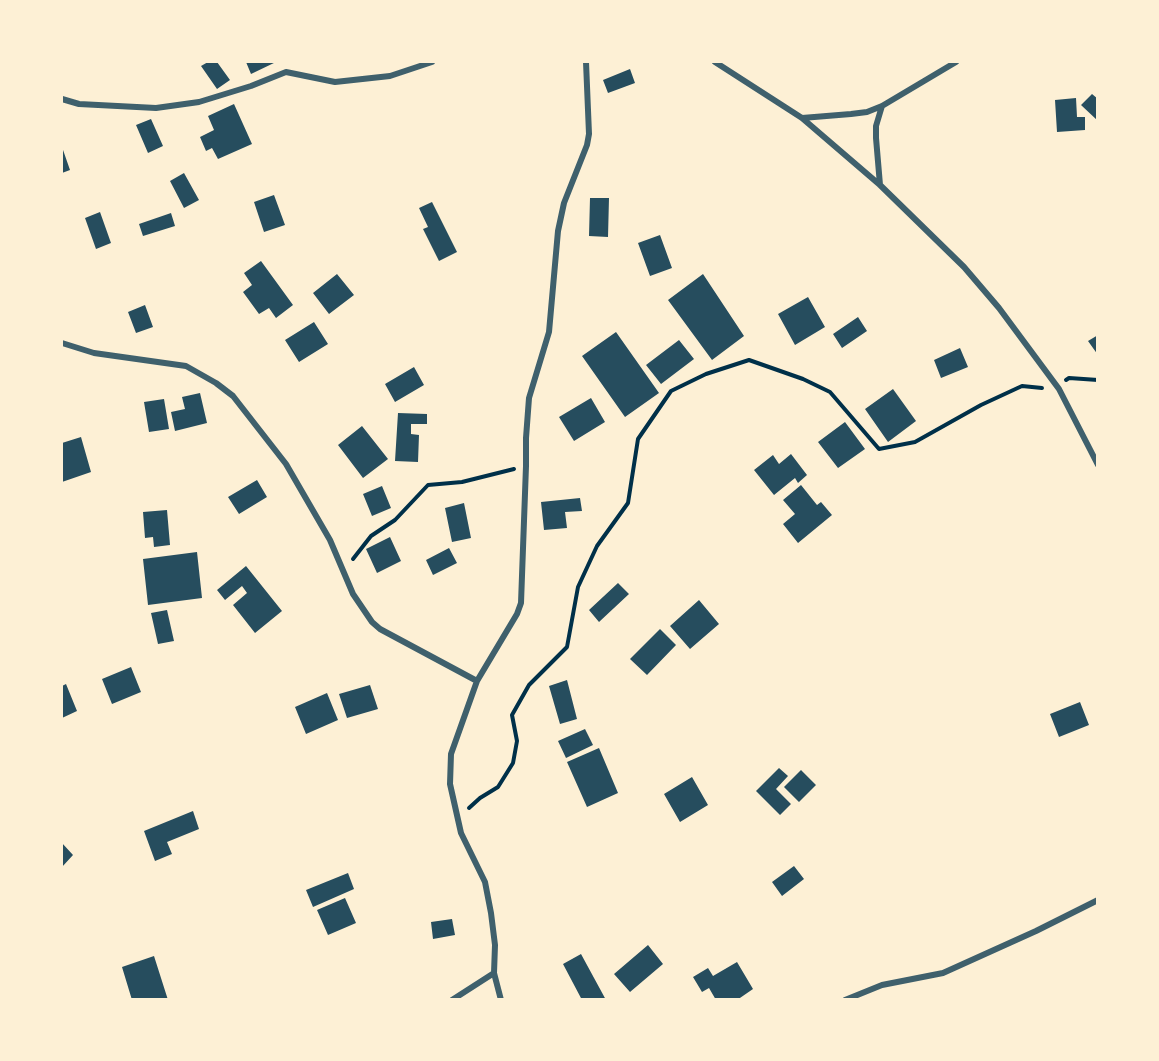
<!DOCTYPE html>
<html>
<head>
<meta charset="utf-8">
<style>
  body { margin:0 }
  #map { position:relative; width:1159px; height:1061px; overflow:hidden; background:#fdf0d5; font-family:Cabin,sans-serif }
  canvas { display:block }
  .frame { position:absolute; inset:0; border:63px solid #fdf0d5; pointer-events:none }
</style>
</head>
<body>
<div id="map">
<canvas width="1159" height="1061"></canvas>
<div class="frame"></div>
</div>
<script>
const c = document.querySelector('canvas').getContext('2d');
c.lineJoin = 'round';
function fillPath(path, color) {
  c.fillStyle = color;
  c.fill(path, 'evenodd');
}
function strokePath(path, color, width, dash) {
  c.strokeStyle = color;
  c.lineWidth = width;
  c.lineCap = dash ? 'butt' : 'round';
  c.setLineDash(dash || []);
  c.stroke(path);
}
const building = new Path2D(`
  M208,62H217L230,80L217,89L201,66Z
  M246,62H276L251,74Z
  M630,69L635,83L608,93L603,80Z
  M1092,94L1098,99V121L1081,105Z
  M1076,98L1077,117H1085V130L1057,132L1055,100Z
  M234,104L252,144L218,159L212,148L206,151L200,137L214,130L208,116Z
  M151,119L163,146L148,153L136,125Z
  M62,147L70,170L62,173Z
  M184,173L199,200L184,208L170,181Z
  M274,195L285,225L264,232L254,202Z
  M590,198H609L608,237L589,236Z
  M432,202L457,252L439,261L423,229L428,227L419,208Z
  M100,212L111,243L96,249L85,218Z
  M171,213L175,226L143,236L139,224Z
  M660,235L672,268L650,276L638,243Z
  M261,261L293,305L276,318L269,308L259,314L243,292L252,285L244,273Z
  M337,274L354,295L329,314L313,293Z
  M703,274L744,336L712,360L668,300Z
  M808,297L825,327L795,345L778,314Z
  M145,305L153,327L136,333L128,312Z
  M858,317L867,331L842,348L833,334Z
  M314,322L328,344L299,362L285,340Z
  M616,332L659,393L625,417L582,356Z
  M1098,335V355L1088,341Z
  M679,340L694,359L661,384L646,365Z
  M960,348L968,367L941,378L934,360Z
  M414,367L424,385L395,402L385,384Z
  M893,389L916,421L888,442L865,409Z
  M200,393L207,423L175,431L171,412L185,409L182,397Z
  M591,398L605,422L574,441L559,417Z
  M164,399L169,429L149,432L144,402Z
  M398,413L427,414V424H411V434L419,435L418,462L395,461Z
  M845,422L865,449L838,468L818,442Z
  M362,426L388,459L363,478L338,445Z
  M81,437L91,472L62,482V443Z
  M791,454L807,475L798,483L795,478L774,495L754,470L773,455L779,464Z
  M257,480L267,497L239,514L228,497Z
  M801,485L817,505L821,502L832,515L798,543L783,524L795,514L783,500Z
  M382,486L391,508L372,516L363,494Z
  M580,498L582,511L565,512L567,528L544,530L541,502Z
  M464,503L471,538L452,542L445,508Z
  M167,510L170,545L154,547L153,537L145,538L143,512Z
  M390,537L401,561L377,573L366,549Z
  M449,548L457,563L433,575L426,560Z
  M197,552L202,598L148,605L143,559Z
  M246,566L282,611L255,633L233,605L247,593L242,586L225,600L217,590Z
  M618,583L629,594L599,622L589,610Z
  M699,600L719,624L690,649L670,626Z
  M167,610L174,641L158,644L151,613Z
  M660,629L676,645L647,675L630,659Z
  M131,667L141,692L112,704L102,679Z
  M567,680L577,719L560,724L549,686Z
  M66,684L77,711L62,718V686Z
  M370,685L378,709L347,718L339,694Z
  M327,693L338,720L306,734L295,707Z
  M1080,702L1089,725L1059,737L1050,714Z
  M585,729L593,745L566,758L558,741Z
  M599,748L618,793L587,807L567,762Z
  M779,768L788,776L776,789L791,804L780,815L756,791Z
  M801,770L816,785L799,802L784,787Z
  M692,777L708,805L680,822L664,794Z
  M193,811L199,829L167,842L172,854L155,861L144,831Z
  M62,843L73,855L62,867Z
  M794,866L804,879L782,896L772,882Z
  M348,873L354,889L313,907L306,890Z
  M345,898L356,923L328,935L317,910Z
  M452,919L455,935L433,939L431,922Z
  M648,945L663,964L630,992L614,974Z
  M581,954L606,1000H582L563,964Z
  M154,956L168,1000H132L122,967Z
  M737,962L753,989L737,1000H716L709,988L702,992L693,977L708,968L713,976Z`);
const path = new Path2D(`
  M1066,380L1069,378L1098,380
  M353,559L371,536L395,520L428,485L462,482L514,469
  M469,808L480,798L498,787L513,763L517,741L512,715L529,685L567,647L578,587L597,546L628,503L638,439L671,391L706,374L749,360L803,379L830,392L879,449L915,442L981,405L1022,386L1042,388`);
const minor = new Path2D(`
  M715,62L802,118L880,185L964,267L999,308L1059,389L1098,465
  M62,99L79,104L156,108L199,102L251,86L286,72L335,82L390,76L432,62
  M802,118L851,114L867,112L882,106L956,62
  M880,185L876,138V126L882,106
  M62,343L94,353L186,366L216,383L233,396L286,464L330,540L353,594L372,622L380,629L477,681
  M452,1000L494,973
  M501,1000L494,973L495,945L491,913L485,882L461,833L450,784L451,754L477,681L517,614L521,603L526,466V438L529,398L549,332L558,231L564,203L587,145L589,134L586,62
  M845,1000L882,985L943,973L1036,931L1098,900`);
fillPath(building, '#264d5e');
strokePath(path, '#003049', 4);
strokePath(minor, '#3f606c', 6);
</script>
</body>
</html>
